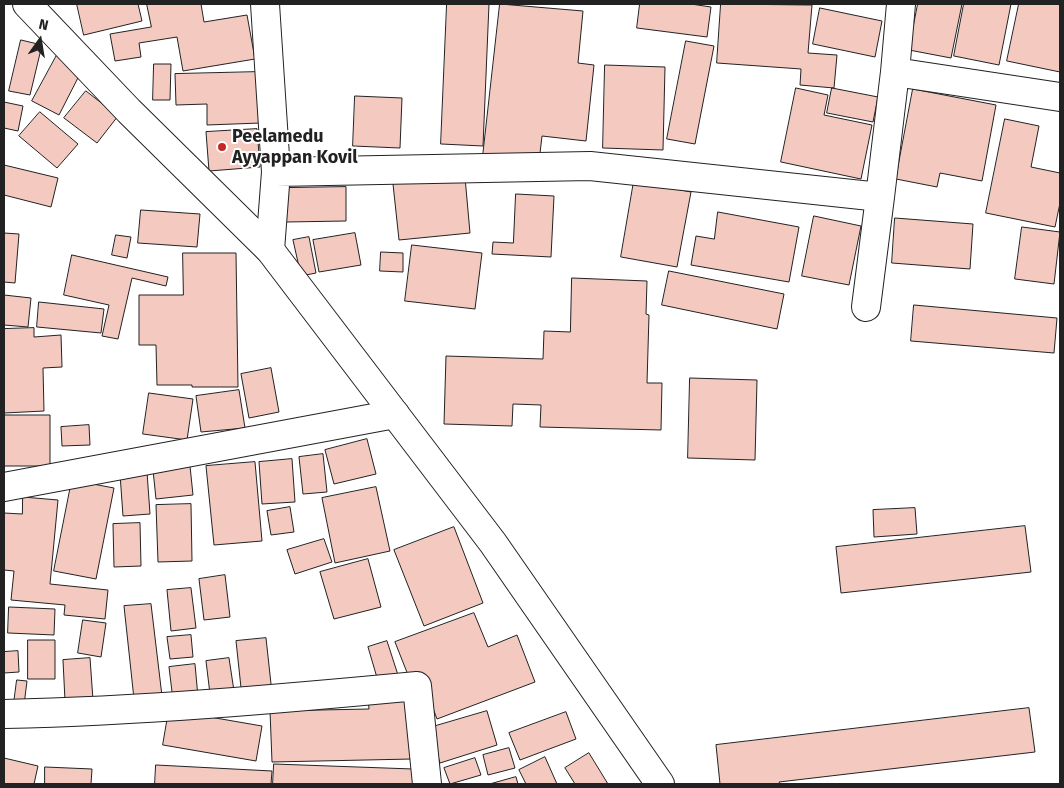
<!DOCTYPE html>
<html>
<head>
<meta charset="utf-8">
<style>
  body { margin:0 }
  #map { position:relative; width:1064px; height:788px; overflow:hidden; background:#fff; font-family:"Fira Sans",sans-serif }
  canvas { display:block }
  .frame { position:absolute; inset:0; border:5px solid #222; pointer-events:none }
  .north { position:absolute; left:15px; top:15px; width:50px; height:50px; -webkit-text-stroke:4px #fff; paint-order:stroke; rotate:13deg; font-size:14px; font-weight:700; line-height:20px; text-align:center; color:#222 }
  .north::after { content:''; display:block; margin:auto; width:18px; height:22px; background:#222; clip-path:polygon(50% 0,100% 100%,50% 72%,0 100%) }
</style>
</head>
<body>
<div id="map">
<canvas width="1064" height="788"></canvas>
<div class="frame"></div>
<div class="north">N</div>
</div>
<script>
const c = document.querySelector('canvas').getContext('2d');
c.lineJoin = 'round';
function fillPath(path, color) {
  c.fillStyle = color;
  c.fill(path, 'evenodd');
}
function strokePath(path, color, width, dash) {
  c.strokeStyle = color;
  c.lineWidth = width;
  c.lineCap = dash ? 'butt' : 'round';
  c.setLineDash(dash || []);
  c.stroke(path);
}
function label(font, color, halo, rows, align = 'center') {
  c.font = font + ' "Fira Sans",sans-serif';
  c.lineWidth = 4;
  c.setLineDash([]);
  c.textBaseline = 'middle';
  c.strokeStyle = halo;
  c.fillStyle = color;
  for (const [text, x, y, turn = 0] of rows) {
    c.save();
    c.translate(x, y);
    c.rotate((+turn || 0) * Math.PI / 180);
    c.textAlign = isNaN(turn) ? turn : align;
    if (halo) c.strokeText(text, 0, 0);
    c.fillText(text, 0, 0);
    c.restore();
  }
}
const building = new Path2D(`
  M77,4H138L142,21L84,35Z
  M147,4H201L204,22L247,15L255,59L183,71L177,37L139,43L141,57L115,61L110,34L151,27Z
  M447,4H489L483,146L441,144Z
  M500,4L583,11L578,63L594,65L586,141L542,136L539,162L483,156Z
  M640,4H691L711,7L707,37L637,28Z
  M721,4L812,5L808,53L837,55L834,88L800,85L801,69L717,63Z
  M918,4H962L951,58L909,50Z
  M964,4H1011L999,65L954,56Z
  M1019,4H1060V72L1007,61Z
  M820,8L882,21L875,57L813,44Z
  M21,40L42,45L30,95L9,91Z
  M686,41L714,46L695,144L667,139Z
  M57,55L83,68L59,115L32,101Z
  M154,64H171L170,100H153Z
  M605,65L665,67L663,150L603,148Z
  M258,72L260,123L207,125V104L176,105L175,74Z
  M796,88L828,95L824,115L872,125L861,179L781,162Z
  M832,88L878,97L873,122L827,113Z
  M913,89L996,105L982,181L940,173L937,187L896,179Z
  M86,91L118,116L97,143L64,118Z
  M355,96L402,98L400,148L353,146Z
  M4,102L23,106L18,131L4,128Z
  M40,112L78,144L57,168L19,136Z
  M1005,119L1039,126L1031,167L1060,173V203L1055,227L986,213Z
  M257,129L260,167L209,171L206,132Z
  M4,165L58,178L51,207L4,195Z
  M465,177L470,233L399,240L393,184Z
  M634,181L691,192L677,267L621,257Z
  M346,187V221L286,222L285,188Z
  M516,194L554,196L551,257L492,254L493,242L513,243Z
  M141,210L200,214L197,247L138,243Z
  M718,212L799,227L789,282L691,265L696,236L714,239Z
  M814,216L861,226L849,285L802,276Z
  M895,218L973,224L970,269L892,263Z
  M1022,227L1060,232L1054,284L1015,279Z
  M4,233L19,234L15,283L4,282Z
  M355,233L361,265L319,272L313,240Z
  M116,235L131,237L127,258L112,255Z
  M309,237L316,273L301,276L293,240Z
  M412,245L482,253L475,309L405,301Z
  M381,252L403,253V272L380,271Z
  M183,253H236L238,387H192V385H157L156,345H139V295H183Z
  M72,255L168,277L166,286L132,278L118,339L102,336L109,305L64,295Z
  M669,271L784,294L777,329L662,305Z
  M572,278L647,281L646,314L649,315L647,383H662L661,430L540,427L541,405L513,404L512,426L444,424L446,356L543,359L544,331L570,332Z
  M4,295L31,298L28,327L4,325Z
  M39,302L104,309L101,333L37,327Z
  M914,305L1057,318L1054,353L911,341Z
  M34,328V337L61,335L62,367L43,368L44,411L4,413V329Z
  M271,368L279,412L249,418L241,374Z
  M690,378L757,380L755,460L688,458Z
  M239,390L245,428L201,432L196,396Z
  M149,393L193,399L187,440L143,434Z
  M4,415H50V466H4Z
  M89,425L90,445L62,446L61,427Z
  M367,439L376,474L334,484L325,450Z
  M323,454L327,492L303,494L299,457Z
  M292,459L295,502L262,504L259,462Z
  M255,462L262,541L214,545L206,466Z
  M190,466L193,495L156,499L153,470Z
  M147,472L150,514L123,516L120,474Z
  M72,480L114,488L96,579L54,571Z
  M376,487L390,551L335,563L322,498Z
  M23,497L58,500L50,584L108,590L105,619L64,615L65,605L11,600L14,571L4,570V513L22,514Z
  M191,504L192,561L158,562L156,505Z
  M290,507L294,532L271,535L267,511Z
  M915,508L917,534L874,537L873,510Z
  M140,523L141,566L114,567L113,524Z
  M1025,526L1031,572L841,593L836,547Z
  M454,527L483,603L424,626L394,550Z
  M324,539L332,562L295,574L287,550Z
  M368,559L381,607L334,619L320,572Z
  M225,575L230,617L204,620L199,579Z
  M191,588L196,628L171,631L167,590Z
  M151,604L162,696L134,699L124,606Z
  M9,607L55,609L54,635L8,633Z
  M474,613L488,647L517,635L535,682L437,719L421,676L410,680L395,642Z
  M83,620L106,623L101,657L78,653Z
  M191,635L193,657L170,659L167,637Z
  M266,638L272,693L242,697L236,641Z
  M28,640H55V679H28Z
  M387,641L398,675L378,681L368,647Z
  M18,651L19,672L4,673V652Z
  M90,658L93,700L65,701L63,660Z
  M229,658L234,691L210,694L206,661Z
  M195,664L198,697L173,700L169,667Z
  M17,680L27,681L24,705L14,703Z
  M410,696L412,759L272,762L270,711L369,709L368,697Z
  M1029,708L1035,752L779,782L780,784H720L716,745Z
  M169,710L262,726L256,761L163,745Z
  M487,711L497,745L440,763L429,728Z
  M566,712L576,739L520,760L509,733Z
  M509,748L515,768L488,775L483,755Z
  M589,753L608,784H575L565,768Z
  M545,757L557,784H526L519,770Z
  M4,758L38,766L34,784H4Z
  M475,758L481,775L450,784L444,768Z
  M274,764L413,769V784H273Z
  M156,765L272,771L271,784H155Z
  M45,767L92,769L91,784H45Z
  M516,777L518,784H490Z`);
const street = new Path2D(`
  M265,4L276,172L270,250
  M895,72L901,4
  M276,172L590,166L880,197L895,72L1060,97
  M866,307L880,197
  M4,487L395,414
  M4,714C142,711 279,699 417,686L427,784`);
const secondary = new Path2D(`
  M27,4L129,111L270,250L493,543L660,784`);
const markers = [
  [222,147,5,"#c62828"]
];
const poiNames = [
  ["Peelamedu",232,137],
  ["Ayyappan Kovil",232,158]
];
fillPath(building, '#f3c9c0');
strokePath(building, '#222', 1);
strokePath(street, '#222', 30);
strokePath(secondary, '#222', 30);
strokePath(street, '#fff', 28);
strokePath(secondary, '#fff', 28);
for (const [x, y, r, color] of markers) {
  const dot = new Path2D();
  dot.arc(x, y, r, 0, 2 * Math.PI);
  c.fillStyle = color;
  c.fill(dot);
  strokePath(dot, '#fff', 2);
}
label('bold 18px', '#222', '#fff', poiNames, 'left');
</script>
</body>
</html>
